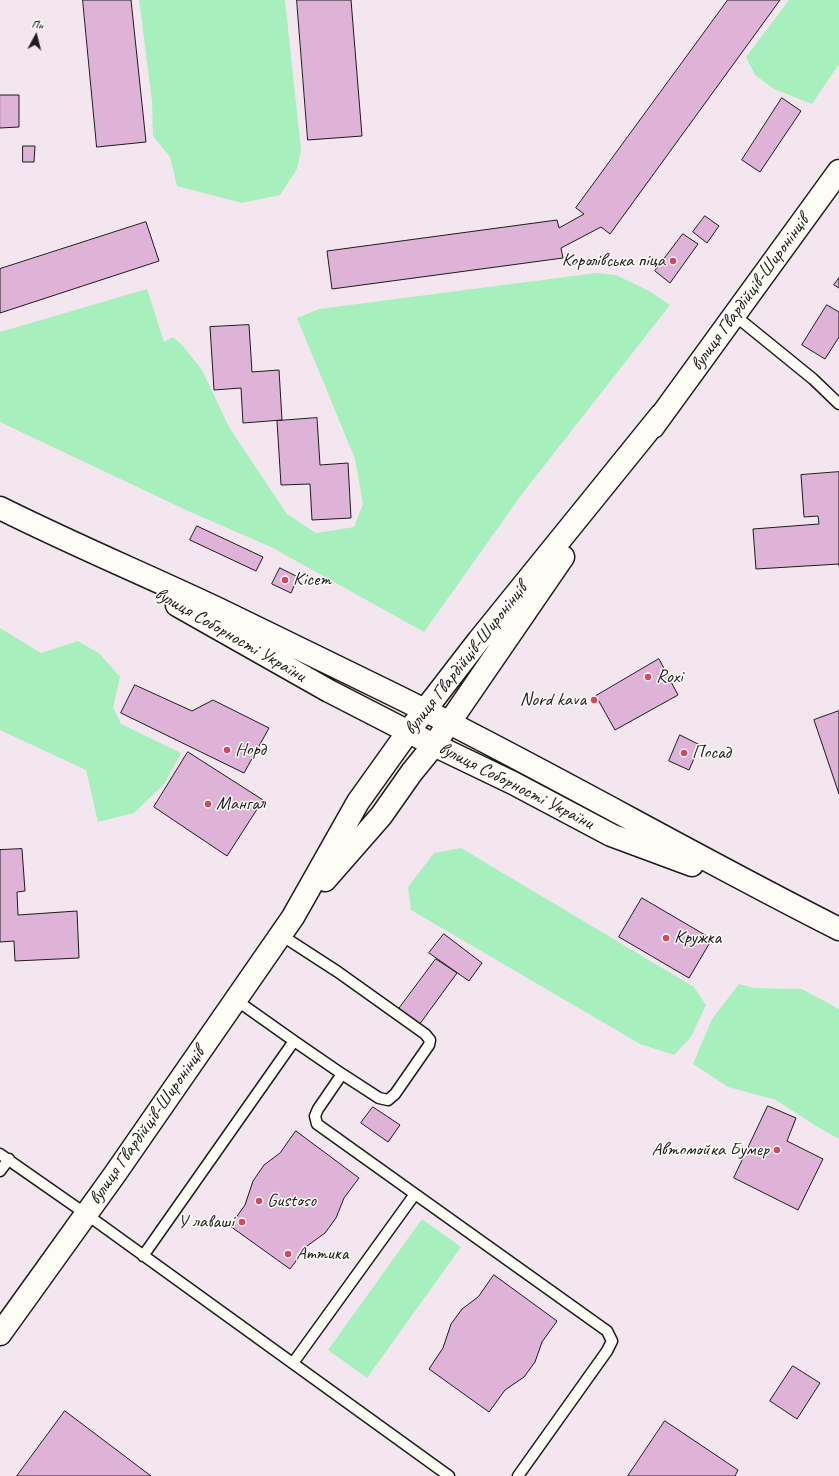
<!DOCTYPE html>
<html>
<head>
<meta charset="utf-8">
<style>
  body { margin:0 }
  #map { position:relative; width:839px; height:1476px; overflow:hidden; background:#f4e6ee; font-family:Caveat,sans-serif }
  canvas { display:block }
  .north { position:absolute; left:16px; top:16px; width:40px; height:40px; -webkit-text-stroke:3px #fdfcf7; paint-order:stroke; rotate:7deg; font-size:11px; font-weight:700; line-height:16px; text-align:center; color:#1c1c1c }
  .north::after { content:''; display:block; margin:auto; width:14px; height:18px; background:#1c1c1c; clip-path:polygon(50% 0,100% 100%,50% 72%,0 100%) }
</style>
</head>
<body>
<div id="map">
<canvas width="839" height="1476"></canvas>
<div class="north">Пн</div>
</div>
<script>
const c = document.querySelector('canvas').getContext('2d');
c.lineJoin = 'round';
function fillPath(path, color) {
  c.fillStyle = color;
  c.fill(path, 'evenodd');
}
function strokePath(path, color, width, dash) {
  c.strokeStyle = color;
  c.lineWidth = width;
  c.lineCap = dash ? 'butt' : 'round';
  c.setLineDash(dash || []);
  c.stroke(path);
}
function label(font, color, halo, rows, align = 'center') {
  c.font = font + ' Caveat,sans-serif';
  c.lineWidth = 3;
  c.setLineDash([]);
  c.textBaseline = 'middle';
  c.strokeStyle = halo;
  c.fillStyle = color;
  for (const [text, x, y, turn = 0] of rows) {
    c.save();
    c.translate(x, y);
    c.rotate((+turn || 0) * Math.PI / 180);
    c.textAlign = isNaN(turn) ? turn : align;
    if (halo) c.strokeText(text, 0, 0);
    c.fillText(text, 0, 0);
    c.restore();
  }
}
const green = new Path2D(`
  M139,0H285L301,150L297,169L280,195L242,203L177,186L170,157L153,136L152,101Z
  M789,0H839V64L812,104L774,89L755,75L746,57Z
  M596,273L616,275L651,292L670,305L522,494L424,632L271,547L188,511L0,422V332L147,289L164,342L173,337L183,346L202,370L229,427L287,514L316,533L354,527L363,504L355,459L297,318L319,309Z
  M0,628L41,653L78,641L100,654L120,677L113,707L121,724L181,753L165,783L134,813L98,822L86,770L0,730Z
  M461,848L694,987L706,1005L691,1037L674,1055L640,1044L411,910L408,887L434,853Z
  M739,984L754,988L802,989L839,1009V1139L816,1126L776,1100L728,1087L693,1064L712,1019Z
  M422,1219L461,1247L367,1378L328,1350Z`);
const building = new Path2D(`
  M83,0H131L146,142L97,147Z
  M297,0H351L362,136L308,140Z
  M728,0H780L610,234L601,227L561,248L563,258L332,289L327,251L557,220L559,228L584,214L576,208Z
  M0,95H19V127L0,128Z
  M782,98L801,111L760,172L742,160Z
  M23,146H35L34,162H23Z
  M705,216L719,226L707,243L693,232Z
  M146,222L159,261L0,313V269Z
  M683,234L698,244L670,283L655,271Z
  M839,278V288L834,285Z
  M827,305L839,312V337L825,359L802,345Z
  M249,325L252,372L279,370L282,420L243,423L241,388L214,390L210,327Z
  M317,418L320,465L348,463L351,518L312,520L310,484L281,485L277,421Z
  M839,472V566V564L756,569L753,529L819,524L818,516L804,517L801,475Z
  M197,526L263,557L256,571L190,540Z
  M280,568L298,577L291,593L272,584Z
  M659,659L678,695L615,730L596,696Z
  M135,685L192,711L213,700L269,728L244,773L121,713Z
  M839,711V794L814,720Z
  M680,735L700,745L689,770L669,761Z
  M188,752L263,800L227,856L154,807Z
  M22,849L25,891L17,892L18,915L77,911L79,958L15,961L14,941L0,942V850Z
  M642,898L712,939L689,978L619,937Z
  M444,934L482,963L469,981L429,953Z
  M436,959L457,973L419,1025L398,1010Z
  M768,1106L796,1118L787,1141L823,1159L798,1210L734,1178Z
  M373,1107L400,1125L388,1142L361,1123Z
  M296,1131L359,1178L344,1198L336,1218L325,1233L307,1246L290,1269L230,1226L245,1205L253,1181L264,1165L280,1153Z
  M494,1275L557,1321L542,1342L535,1362L524,1377L505,1390L489,1412L429,1369L443,1348L451,1324L462,1309L478,1297Z
  M793,1366L820,1383L797,1419L770,1401Z
  M65,1411L151,1476H17Z
  M665,1421L738,1470L735,1476H628Z`);
const service = new Path2D(`
  M733,314L813,379L839,404
  M281,935L338,972L425,1034L430,1040L429,1045L395,1094L388,1100L379,1098L342,1074
  M0,1154L86,1214L449,1476
  M0,1171L9,1159
  M415,1194L607,1331L612,1341L607,1351L518,1476
  M143,1256L294,1041L236,1000
  M293,1363L415,1194L317,1124L315,1116L318,1109L342,1074L294,1041`);
const tertiary = new Path2D(`
  M0,508C72,544 146,575 218,609C274,636 328,663 384,690C538,765 686,852 839,929
  M177,605L329,691L434,745L513,783L611,835L692,865`);
const secondary = new Path2D(`
  M653,427L839,171
  M325,880L381,816L412,772L434,745L563,557
  M0,1334L115,1174L293,917L358,802L408,732L479,640L661,415`);
const markers = [
  [673,261,4,"#d1495b"],
  [285,580,4,"#d1495b"],
  [648,677,4,"#d1495b"],
  [594,700,4,"#d1495b"],
  [227,750,4,"#d1495b"],
  [684,753,4,"#d1495b"],
  [208,804,4,"#d1495b"],
  [666,938,4,"#d1495b"],
  [777,1150,4,"#d1495b"],
  [259,1201,4,"#d1495b"],
  [242,1222,4,"#d1495b"],
  [288,1254,4,"#d1495b"]
];
const poiNames = [
  ["Королівська піца",665,261,"right"],
  ["Кісет",293,580],
  ["Roxi",656,677],
  ["Nord kava",586,700,"right"],
  ["Норд",235,750],
  ["Посад",692,753],
  ["Мангал",216,804],
  ["Кружка",674,938],
  ["Автомойка Бумер",769,1150,"right"],
  ["Gustoso",267,1201],
  ["У лаваші",234,1222,"right"],
  ["Аттика",296,1254]
];
const streetNames = [
  ["вулиця Гвардійців-Широнінців",750,293,-54],
  ["вулиця Соборності України",230,635,30],
  ["вулиця Гвардійців-Широнінців",466,659,-52],
  ["вулиця Соборності України",516,786,27],
  ["вулиця Гвардійців-Широнінців",147,1126,-55]
];
fillPath(green, '#a7f0be');
fillPath(building, '#dfb3d8');
strokePath(building, '#1c1c1c', 1);
strokePath(service, '#1c1c1c', 13);
strokePath(tertiary, '#1c1c1c', 25);
strokePath(secondary, '#1c1c1c', 25);
strokePath(service, '#fdfcf7', 10);
strokePath(tertiary, '#fdfcf7', 22);
strokePath(secondary, '#fdfcf7', 22);
for (const [x, y, r, color] of markers) {
  const dot = new Path2D();
  dot.arc(x, y, r, 0, 2 * Math.PI);
  c.fillStyle = color;
  c.fill(dot);
  strokePath(dot, '#fdfcf7', 1.5);
}
label('19px', '#1c1c1c', '#fdfcf7', poiNames, 'left');
label('19px', '#1c1c1c', '#fdfcf7', streetNames);
</script>
</body>
</html>
